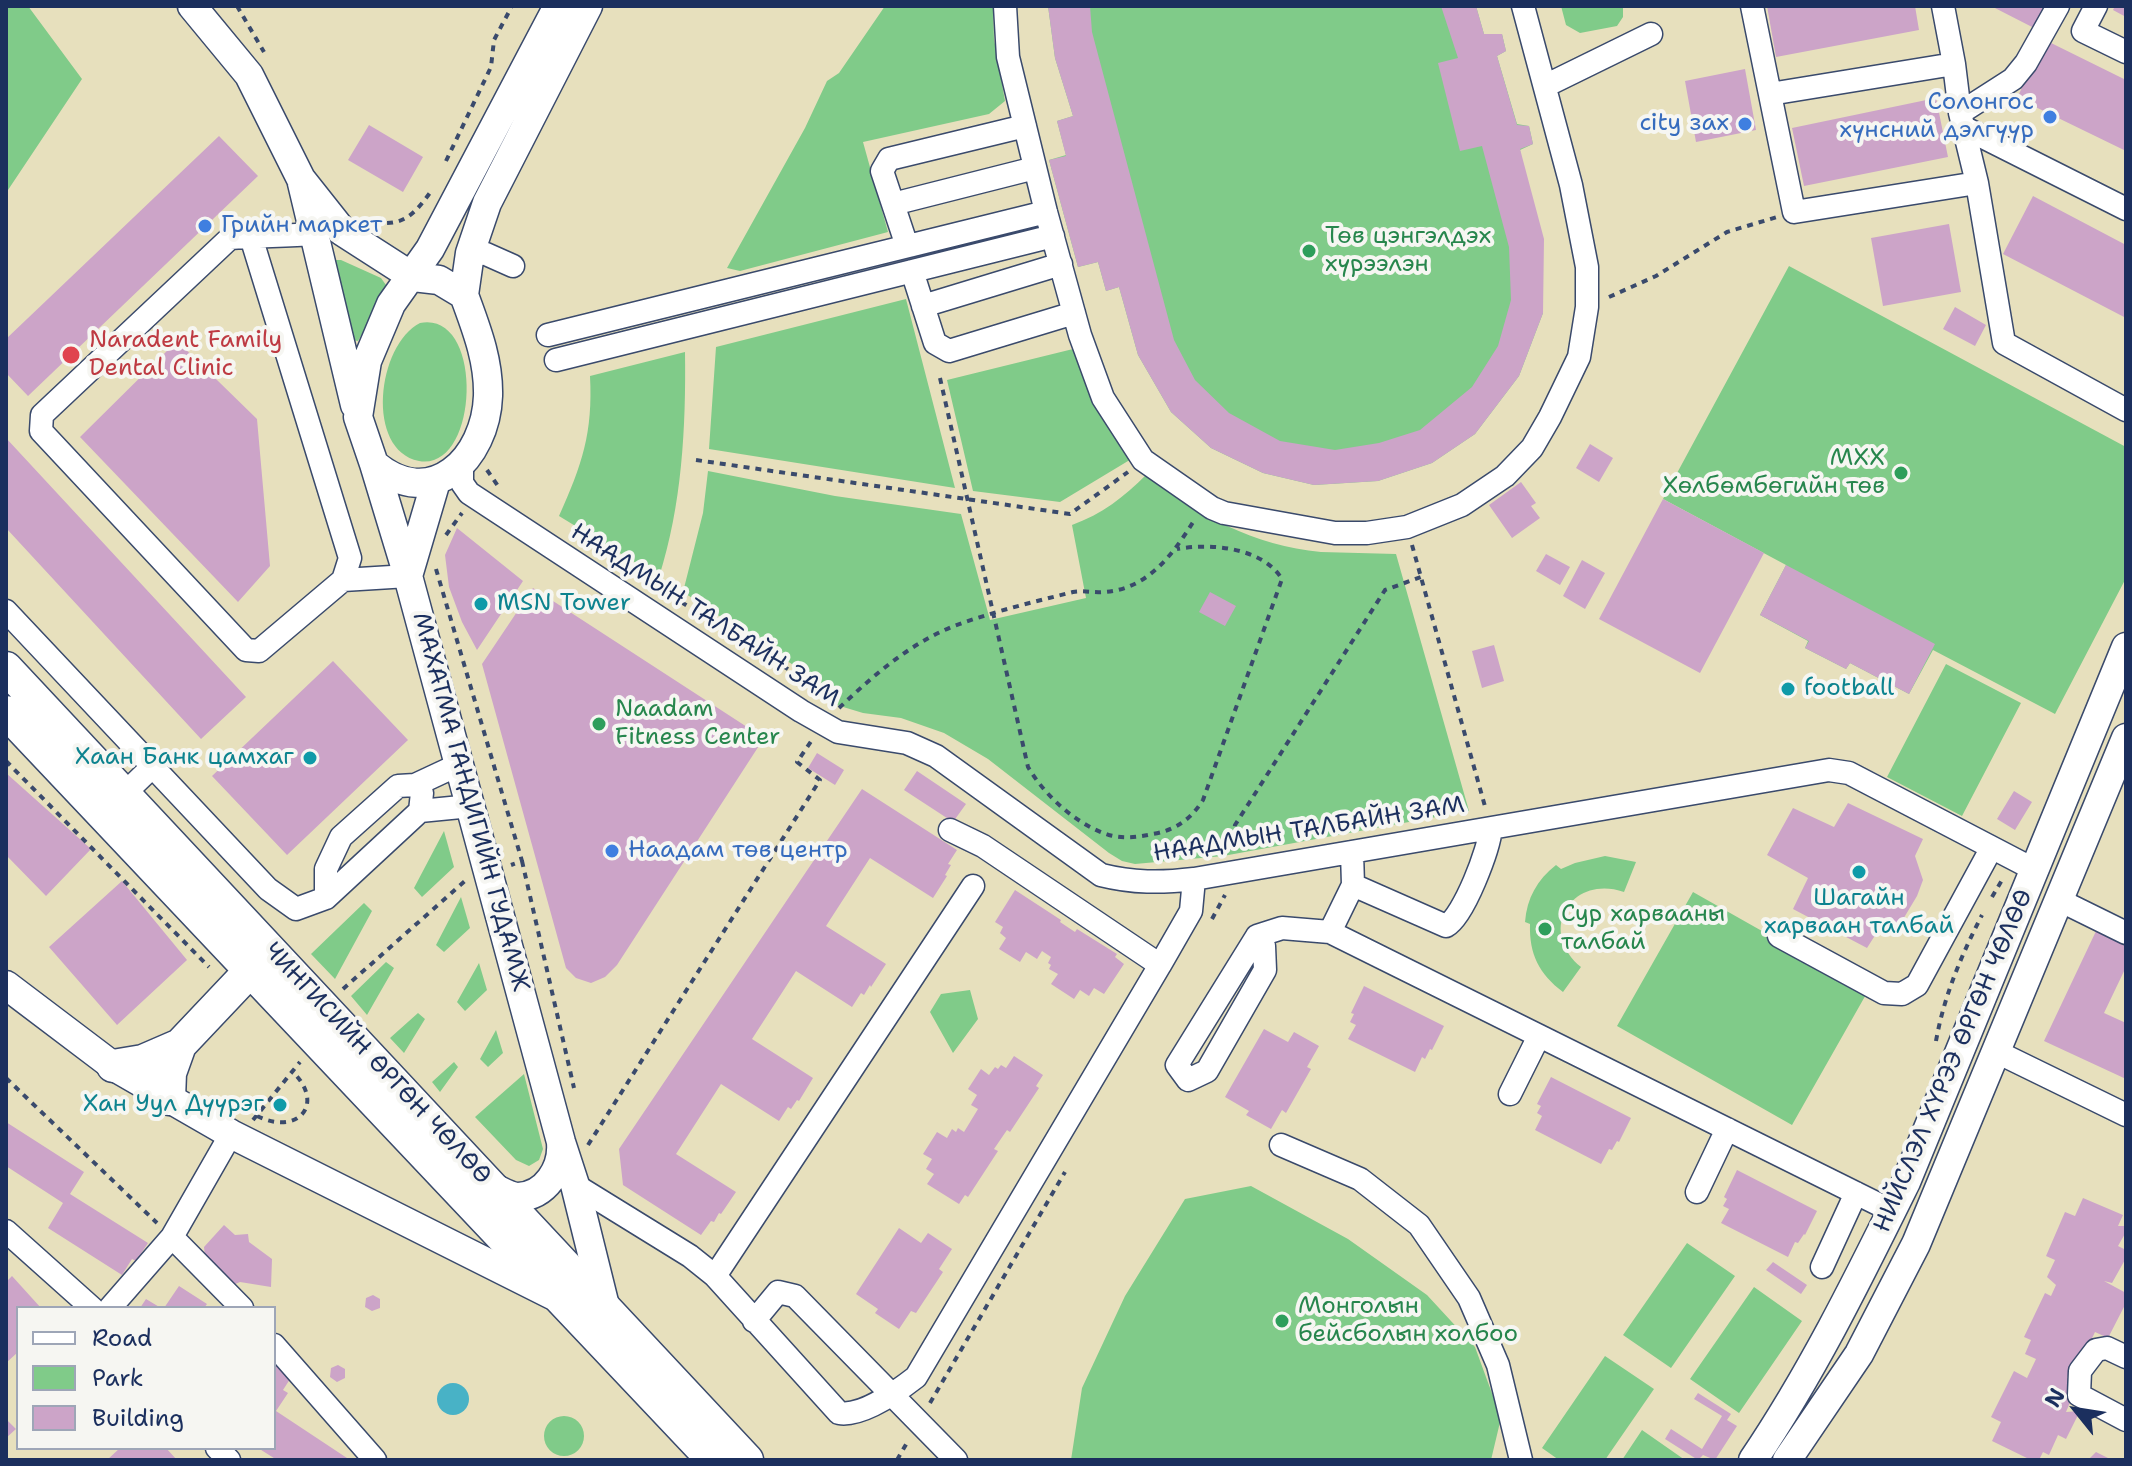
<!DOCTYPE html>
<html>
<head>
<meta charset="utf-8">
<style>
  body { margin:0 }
  #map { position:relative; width:2132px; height:1466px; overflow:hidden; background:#e7e0bd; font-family:"Shantell Sans",sans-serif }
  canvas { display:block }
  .frame { position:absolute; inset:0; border:8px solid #1b2f5e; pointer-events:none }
  .legend { position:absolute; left:16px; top:1306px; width:260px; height:144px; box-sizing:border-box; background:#f6f6f2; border:2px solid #9ea6b7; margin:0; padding:10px 14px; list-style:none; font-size:24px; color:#1b2f5e }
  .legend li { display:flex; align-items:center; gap:16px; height:40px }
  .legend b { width:40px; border:2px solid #9ea6b7 }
  .north { position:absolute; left:2036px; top:1370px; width:80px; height:80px; -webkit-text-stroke:6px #f6f6f2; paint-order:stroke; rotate:300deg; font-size:22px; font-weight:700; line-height:32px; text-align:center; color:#1b2f5e }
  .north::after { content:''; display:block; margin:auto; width:28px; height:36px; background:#1b2f5e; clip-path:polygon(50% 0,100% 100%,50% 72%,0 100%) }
</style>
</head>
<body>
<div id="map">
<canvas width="2132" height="1466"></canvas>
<div class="frame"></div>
<ul class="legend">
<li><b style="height:10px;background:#fff"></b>Road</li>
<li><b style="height:22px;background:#80cb89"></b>Park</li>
<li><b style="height:22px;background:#cca4c8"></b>Building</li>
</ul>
<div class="north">N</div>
</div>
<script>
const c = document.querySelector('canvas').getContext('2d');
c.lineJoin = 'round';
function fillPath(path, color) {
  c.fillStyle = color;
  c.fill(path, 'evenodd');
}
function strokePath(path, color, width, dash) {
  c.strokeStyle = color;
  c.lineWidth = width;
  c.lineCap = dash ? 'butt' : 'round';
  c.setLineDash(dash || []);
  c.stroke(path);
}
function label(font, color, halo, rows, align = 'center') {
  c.font = font + ' "Shantell Sans",sans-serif';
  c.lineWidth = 8;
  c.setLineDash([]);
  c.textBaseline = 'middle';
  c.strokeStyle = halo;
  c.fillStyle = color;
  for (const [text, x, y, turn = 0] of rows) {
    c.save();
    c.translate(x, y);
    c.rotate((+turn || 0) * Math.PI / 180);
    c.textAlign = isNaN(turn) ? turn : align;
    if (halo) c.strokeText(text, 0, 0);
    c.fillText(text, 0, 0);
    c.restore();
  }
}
const green = new Path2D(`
  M6,6H28L82,79L6,193Z
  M885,6H993L994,39L1005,101L989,114L863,142L888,232L740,271L727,268L805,128L827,81L839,73Z
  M1048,6H1476L1484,34H1502L1506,51L1497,56L1517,124L1529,126L1533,144L1520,150L1543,313L1519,376L1475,434L1432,463L1378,481L1314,485L1263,473L1211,448L1171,412L1138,355L1119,287L1106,291L1098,262L1078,267L1049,160L1066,155L1057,121L1073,116L1055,58Z
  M1561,6H1623V17L1617,26L1580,33L1566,25Z
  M334,260H341L381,278L386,285L384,296L358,341L352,340Z
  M1789,266L2126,447V578L2055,714L1933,650L1909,694L1850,663L1846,669L1805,648L1808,641L1760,615L1786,565L1663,499Z
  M906,299L955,488L709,449L716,347Z
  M420,323C485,310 480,472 419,461C365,450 377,345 420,323Z
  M1073,349L1098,408L1133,458L1060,502L973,491L947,380Z
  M685,352C686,428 682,505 659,577L559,516C582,465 593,433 590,376Z
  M708,471L835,496L961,514L990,620L1086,598L1072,525C1102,514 1124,497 1146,475C1198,515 1254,546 1321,552C1346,553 1371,553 1396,554L1469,811L1223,856L1135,864L1122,861L1109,853L988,759L944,733L901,718L863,713L830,703L828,688L683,592L703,513Z
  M1946,664L2021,703L1962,816L1887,777Z
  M444,831L454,867L422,897L414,888Z
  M1605,856L1636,862L1624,892C1571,874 1537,931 1581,967L1563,992C1539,974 1529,954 1530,924L1525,922C1527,898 1537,880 1556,865L1561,869L1575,863Z
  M1693,892L1868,991L1792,1125L1617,1026Z
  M461,897L470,928L444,952L436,945Z
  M364,903L372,911L335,979L311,954Z
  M386,962L394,968L367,1015L351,996Z
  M479,963L487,990L465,1011L457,1002Z
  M970,990L978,1019L953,1053L930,1012L941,994Z
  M418,1013L425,1019L404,1053L390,1038Z
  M496,1030L503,1053L488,1067L480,1059Z
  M454,1062L458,1067L440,1092L432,1082Z
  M524,1074L543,1149L539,1160L529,1166L516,1160L475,1117Z
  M1251,1186L1348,1239L1427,1295L1475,1347L1501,1418L1491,1460H1071L1082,1388L1125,1296L1185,1199Z
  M1687,1243L1735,1276L1671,1368L1623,1335Z
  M1754,1287L1802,1321L1739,1413L1690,1379Z
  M1605,1356L1654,1389L1605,1460H1559L1542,1448Z
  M544 1436a20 20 0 1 1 40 0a20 20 0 1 1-40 0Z
  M1642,1430L1685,1460H1622Z`);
const water = new Path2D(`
  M437 1399a16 16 0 1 1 32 0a16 16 0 1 1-32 0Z`);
const building = new Path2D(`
  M1048,6H1090L1092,32L1174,340L1195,380L1229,413L1280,441L1335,450L1379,443L1420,430L1472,387L1498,346L1511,300L1509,247L1482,146L1460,151L1438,63L1458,58L1441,6H1476L1484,34H1502L1506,51L1497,56L1517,125L1529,126L1533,144L1520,149L1544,239L1543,313L1519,376L1475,434L1432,463L1378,481L1314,485L1263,473L1211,448L1171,412L1138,355L1119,287L1106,291L1098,262L1078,267L1049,160L1066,156L1057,121L1073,116L1055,58Z
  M1767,6H1915L1919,30L1776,57Z
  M1991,6H2047L2036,29Z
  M2115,6H2126V17L2113,10Z
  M2045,40L2126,80V151L2017,98Z
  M1745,69L1756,130L1696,142L1685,81Z
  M1936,98L1948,157L1804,186L1792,128Z
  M369,125L423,157L403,192L348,160Z
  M219,136L258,176L28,396L6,373V339Z
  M2033,196L2126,245V318L2003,254Z
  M1949,224L1961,292L1883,306L1871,238Z
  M1955,307L1986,325L1975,346L1943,329Z
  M177,341L257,419L270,566L238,602L80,437Z
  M6,438L246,697L201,739L6,528Z
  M1590,444L1613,458L1599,482L1576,468Z
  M1521,482L1536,503L1531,506L1540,518L1512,538L1489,505Z
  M1663,499L1764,553L1700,673L1599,619Z
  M457,528L523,581L477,650L462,622L449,587L445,555Z
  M1546,554L1570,567L1560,585L1536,571Z
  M1582,560L1605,573L1585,609L1563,596Z
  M1786,565L1935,644L1909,694L1850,663L1846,669L1805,648L1809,641L1760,615Z
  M533,588L764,738L617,965L605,977L591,983L576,978L566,968L482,664Z
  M1210,592L1236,606L1225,626L1199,612Z
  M1494,645L1504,681L1482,688L1472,651Z
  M333,661L408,740L287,855L212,776Z
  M817,753L844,770L835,785L808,768Z
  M917,771L966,804L953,822L904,790Z
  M6,773L91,849L46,896L6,855Z
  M862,789L957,850L948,864L951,865L945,875L947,876L933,898L870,858L826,926L886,964L871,987L870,985L864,995L861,993L852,1007L796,971L752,1039L813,1078L799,1101L797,1100L791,1109L788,1107L779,1121L721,1084L676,1154L736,1192L721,1214L719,1213L714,1222L711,1221L701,1235L623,1185L619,1149Z
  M2014,791L2032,802L2015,830L1997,819Z
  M1848,803L1923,839L1915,856L1923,880L1917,896L1899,926L1874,937L1867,948L1793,909L1808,878L1767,855L1793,808L1834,827Z
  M122,881L187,960L117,1025L49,947Z
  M1015,890L1061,920L1060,922L1075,932L1077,929L1117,954L1115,957L1124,964L1104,994L1094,988L1089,996L1080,990L1074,999L1051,984L1058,974L1049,969L1051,965L1048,963L1051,957L1042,951L1037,959L1026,952L1020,962L999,949L1006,938L1000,933L1003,927L995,922Z
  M2097,929L2126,942V967L2104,1013L2126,1023V1079L2044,1041Z
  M1364,986L1444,1026L1432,1050L1430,1049L1425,1059L1422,1057L1415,1072L1348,1039L1356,1025L1350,1022L1354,1014L1351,1013Z
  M1264,1029L1288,1042L1294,1032L1319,1046L1307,1067L1311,1069L1286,1113L1282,1110L1271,1129L1246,1115L1249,1111L1225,1097Z
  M1014,1056L1043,1075L1036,1086L1039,1088L1010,1132L1007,1130L994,1149L998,1151L968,1197L965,1195L959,1204L927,1184L934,1174L926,1169L932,1159L923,1154L937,1132L947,1138L952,1129L956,1132L958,1128L964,1132L978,1109L971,1105L977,1095L968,1089L981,1069L989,1075L995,1067L998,1069L1001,1065L1006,1068Z
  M1551,1077L1631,1118L1619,1142L1617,1141L1612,1150L1609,1149L1601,1164L1535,1130L1542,1116L1537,1113L1541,1106L1537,1104Z
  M6,1122L84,1172L70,1194L148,1243L136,1261L132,1259L122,1275L48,1228L63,1203L6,1166Z
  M1737,1170L1817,1211L1805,1235L1804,1234L1798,1243L1795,1242L1788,1257L1721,1223L1729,1209L1723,1206L1727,1199L1724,1197Z
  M2083,1198L2123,1215L2118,1226H2126V1232L2118,1246L2126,1250V1258L2112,1283L2104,1281L2126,1293V1303L2108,1338L2095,1332L2085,1353L2074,1363L2067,1378L2078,1383L2066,1412L2080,1411L2066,1439L2058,1435L2049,1455L2043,1452L2039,1460H2031L1992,1441L2001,1422L1991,1417L2014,1371L2027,1378L2036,1359L2025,1354L2031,1340L2024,1337L2045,1293L2051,1296L2056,1285L2047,1277L2055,1260L2046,1256L2065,1212L2075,1216Z
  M224,1225L235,1235L248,1234L249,1242L272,1259L271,1287L240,1282L233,1285L205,1257L204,1247Z
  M899,1228L921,1243L928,1233L952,1249L939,1269L943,1272L916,1313L911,1311L899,1329L875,1313L878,1309L856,1294Z
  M1773,1262L1807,1285L1801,1294L1766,1270Z
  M12,1276L41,1308H18V1352L6,1363V1282Z
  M179,1286L207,1304L204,1308H164Z
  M373,1295L380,1299V1308L372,1311L365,1307L366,1298Z
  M146,1299L161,1308H140Z
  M274,1364L292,1376L283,1390L288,1393L276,1411L350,1460H277L258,1448H274Z
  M338,1365L345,1369V1378L337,1382L330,1377L331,1368Z
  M1698,1393L1731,1414L1727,1420L1737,1426L1715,1460L1703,1455L1698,1460L1665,1439L1671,1429L1702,1449L1722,1416L1694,1399Z
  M6,1419L16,1429L6,1438Z
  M120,1448H166L177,1460H107Z
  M2096,1452L2112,1460H2088Z`);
const path = new Path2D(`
  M237,6L264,52
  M446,161L491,67L494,40L512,6
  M375,222C405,227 416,212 432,190
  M1609,297L1656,276L1727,232L1777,217
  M940,378L1028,767C1045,796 1077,825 1109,835C1124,839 1138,837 1153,834C1176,830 1191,819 1203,800L1282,579C1262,547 1210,543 1177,549
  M696,460L1070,514L1128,472
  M487,470L498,486
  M446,535L462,513
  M1412,545L1486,810
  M600,551L818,688L822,697
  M436,569L522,861L511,865
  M839,708C874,675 909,644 954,626C992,612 1033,602 1073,592C1083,590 1093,593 1103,592C1148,590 1174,553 1195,519
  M6,761L209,967
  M1231,850L1235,825L1385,590L1421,577
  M522,861L574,1088
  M1992,897L2002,880
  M1212,919L1225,895
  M343,989L465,881
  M1936,1041C1944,996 1961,956 1982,915
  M6,1078L157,1223
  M257,1116C297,1136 326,1105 293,1072
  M253,1120L300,1062
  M588,1145L820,780L797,762L812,740
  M930,1403L1065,1172
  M897,1460L908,1441`);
const minor = new Path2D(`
  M1005,6L1008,57L1046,212L1080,335L1103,398L1143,460L1212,508L1224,513L1335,533H1367L1407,527L1462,505L1505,476L1532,448L1550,417L1579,357L1587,307V267L1571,185L1523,6
  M1752,6L1794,212L1977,183
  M1943,6L1954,64L1960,113L1977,183L2004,343L2126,410
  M2096,6L2083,31L2126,52
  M1545,86L1651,34
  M1770,94L1954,64
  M1960,113L2013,79L2026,63L2058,6
  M1963,127L2126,209
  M893,204L1035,168
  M251,237L350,558L343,580L259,651L246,650L41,431L42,415L230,238C258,236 286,236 314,234
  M907,246L882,171L889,159L1025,126
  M470,253L486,254L513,266
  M912,271L935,343L949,351L1074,313
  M923,306L1061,264
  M548,335L1046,212
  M556,360L1053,236
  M462,463V483L469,493L801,711L838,732L907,743L936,756L1101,875C1133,883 1161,883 1194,879L1829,770L1849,773L2035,870
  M343,580L408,576
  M6,611L268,889L296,909L326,898L420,811L422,793L415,785L398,786L341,837L326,869V898
  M415,785L460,764
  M124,794L153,766
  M420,811L471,806
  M1352,852L1353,885L1330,932L1892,1211
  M1353,885L1446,926C1464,916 1489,849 1491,828
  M2059,900L2126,933
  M1257,936L1264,946L1265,970L1207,1071L1188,1080L1177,1065L1257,936L1282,928L1330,932
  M1779,936L1884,993L1902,994L1917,985L1991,849
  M1160,965L1191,911L1194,879
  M1997,1052L2126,1115
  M1510,1094L1539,1036
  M231,1134L172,1237L242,1308
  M1281,1145L1360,1179L1419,1225L1469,1298L1498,1365L1521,1460
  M575,1185L690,1256L715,1276L839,1413C862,1417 898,1391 916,1377L1160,965L983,846L950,830
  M1697,1192L1727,1129
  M6,1231L92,1308
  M1822,1267L1856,1193
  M715,1276L973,886
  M110,1308L172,1237
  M754,1321L778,1292L795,1296L956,1460
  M274,1345L375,1460
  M2126,1357L2107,1348L2096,1350L2080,1371L2079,1395L2126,1420
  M217,1448L229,1460`);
const major = new Path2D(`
  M192,6L249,75L301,179L355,405
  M301,179L343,232L413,277L439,280L464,295C476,328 489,360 488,396C486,458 432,513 374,464L358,417L367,361L391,304L430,249L558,6
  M464,295L470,253L487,203L588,6
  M374,464L408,576L561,1142L575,1185L606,1310
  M408,576L436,481
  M6,985L113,1066L231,1134L552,1295
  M494,1188C501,1191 510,1197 518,1197C546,1196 563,1168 561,1143
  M1753,1460C1812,1373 1859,1277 1906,1182L2126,647
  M1787,1460L1859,1354L1916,1244L2126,738`);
const highway = new Path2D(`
  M6,668L747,1460
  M6,712L713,1460
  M113,1066L143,1061L180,1045
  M169,1099L170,1073L180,1045L250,971`);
const markers = [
  [2050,117,8,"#3f7fe0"],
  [1745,124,8,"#3f7fe0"],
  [205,226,8,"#3f7fe0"],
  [1309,251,8,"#2e9e5b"],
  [71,355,10,"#e0444e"],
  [1901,473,8,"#2e9e5b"],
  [481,604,8,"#0f9aa8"],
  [1788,689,8,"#0f9aa8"],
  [599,724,8,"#2e9e5b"],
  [310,758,8,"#0f9aa8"],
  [612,851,8,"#3f7fe0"],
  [1859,872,8,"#0f9aa8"],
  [1545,929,8,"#2e9e5b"],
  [280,1105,8,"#0f9aa8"],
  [1282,1321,8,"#2e9e5b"]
];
const shopNames = [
  ["Солонгос",2034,103],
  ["хүнсний дэлгүүр",2034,131],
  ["city зах",1729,124],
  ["Грийн маркет",221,226,"left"],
  ["Наадам төв центр",628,851,"left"]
];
const leisureNames = [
  ["Төв цэнгэлдэх",1325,237],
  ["хүрээлэн",1325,265],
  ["МХХ",1885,459,"right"],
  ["Хөлбөмбөгийн төв",1885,487,"right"],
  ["Naadam",615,710],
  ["Fitness Center",615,738],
  ["Сур харвааны",1561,915],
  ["талбай",1561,943],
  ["Монголын",1298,1307],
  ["бейсболын холбоо",1298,1335]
];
const healthNames = [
  ["Naradent Family",89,341],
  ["Dental Clinic",89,369]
];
const cultureNames = [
  ["MSN Tower",497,604],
  ["football",1804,689],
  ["Хаан Банк цамхаг",294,758,"right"],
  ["Шагайн",1859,899,"center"],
  ["харваан талбай",1859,927,"center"],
  ["Хан Уул Дүүрэг",264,1105,"right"]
];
const streetNames = [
  ["НААДМЫН ТАЛБАЙН ЗАМ",705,616,33],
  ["МАХАТМА ГАНДИГИЙН ГУДАМЖ",470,802,75],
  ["НААДМЫН ТАЛБАЙН ЗАМ",1309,830,-9],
  ["НИЙСЛЭЛ ХҮРЭЭ ӨРГӨН ЧӨЛӨӨ",1954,1061,-67],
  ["ЧИНГИСИЙН ӨРГӨН ЧӨЛӨӨ",377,1064,47]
];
fillPath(green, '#80cb89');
fillPath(water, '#48b2c6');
fillPath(building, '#cca4c8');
strokePath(minor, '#3a4a6c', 25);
strokePath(major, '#3a4a6c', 31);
strokePath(highway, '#3a4a6c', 35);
strokePath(path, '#3a4a6c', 4, [6, 6]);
strokePath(minor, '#fff', 22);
strokePath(major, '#fff', 28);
strokePath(highway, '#fff', 32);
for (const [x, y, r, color] of markers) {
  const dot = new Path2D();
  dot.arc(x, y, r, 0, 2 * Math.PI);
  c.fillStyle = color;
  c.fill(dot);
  strokePath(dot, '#f6f6f2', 3);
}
label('24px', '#366cbe', '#f6f6f2', shopNames, 'right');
label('24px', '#27864d', '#f6f6f2', leisureNames, 'left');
label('24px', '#be3a42', '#f6f6f2', healthNames, 'left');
label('24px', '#0d838f', '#f6f6f2', cultureNames, 'left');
label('24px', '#1b2f5e', '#f6f6f2', streetNames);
</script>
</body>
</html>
